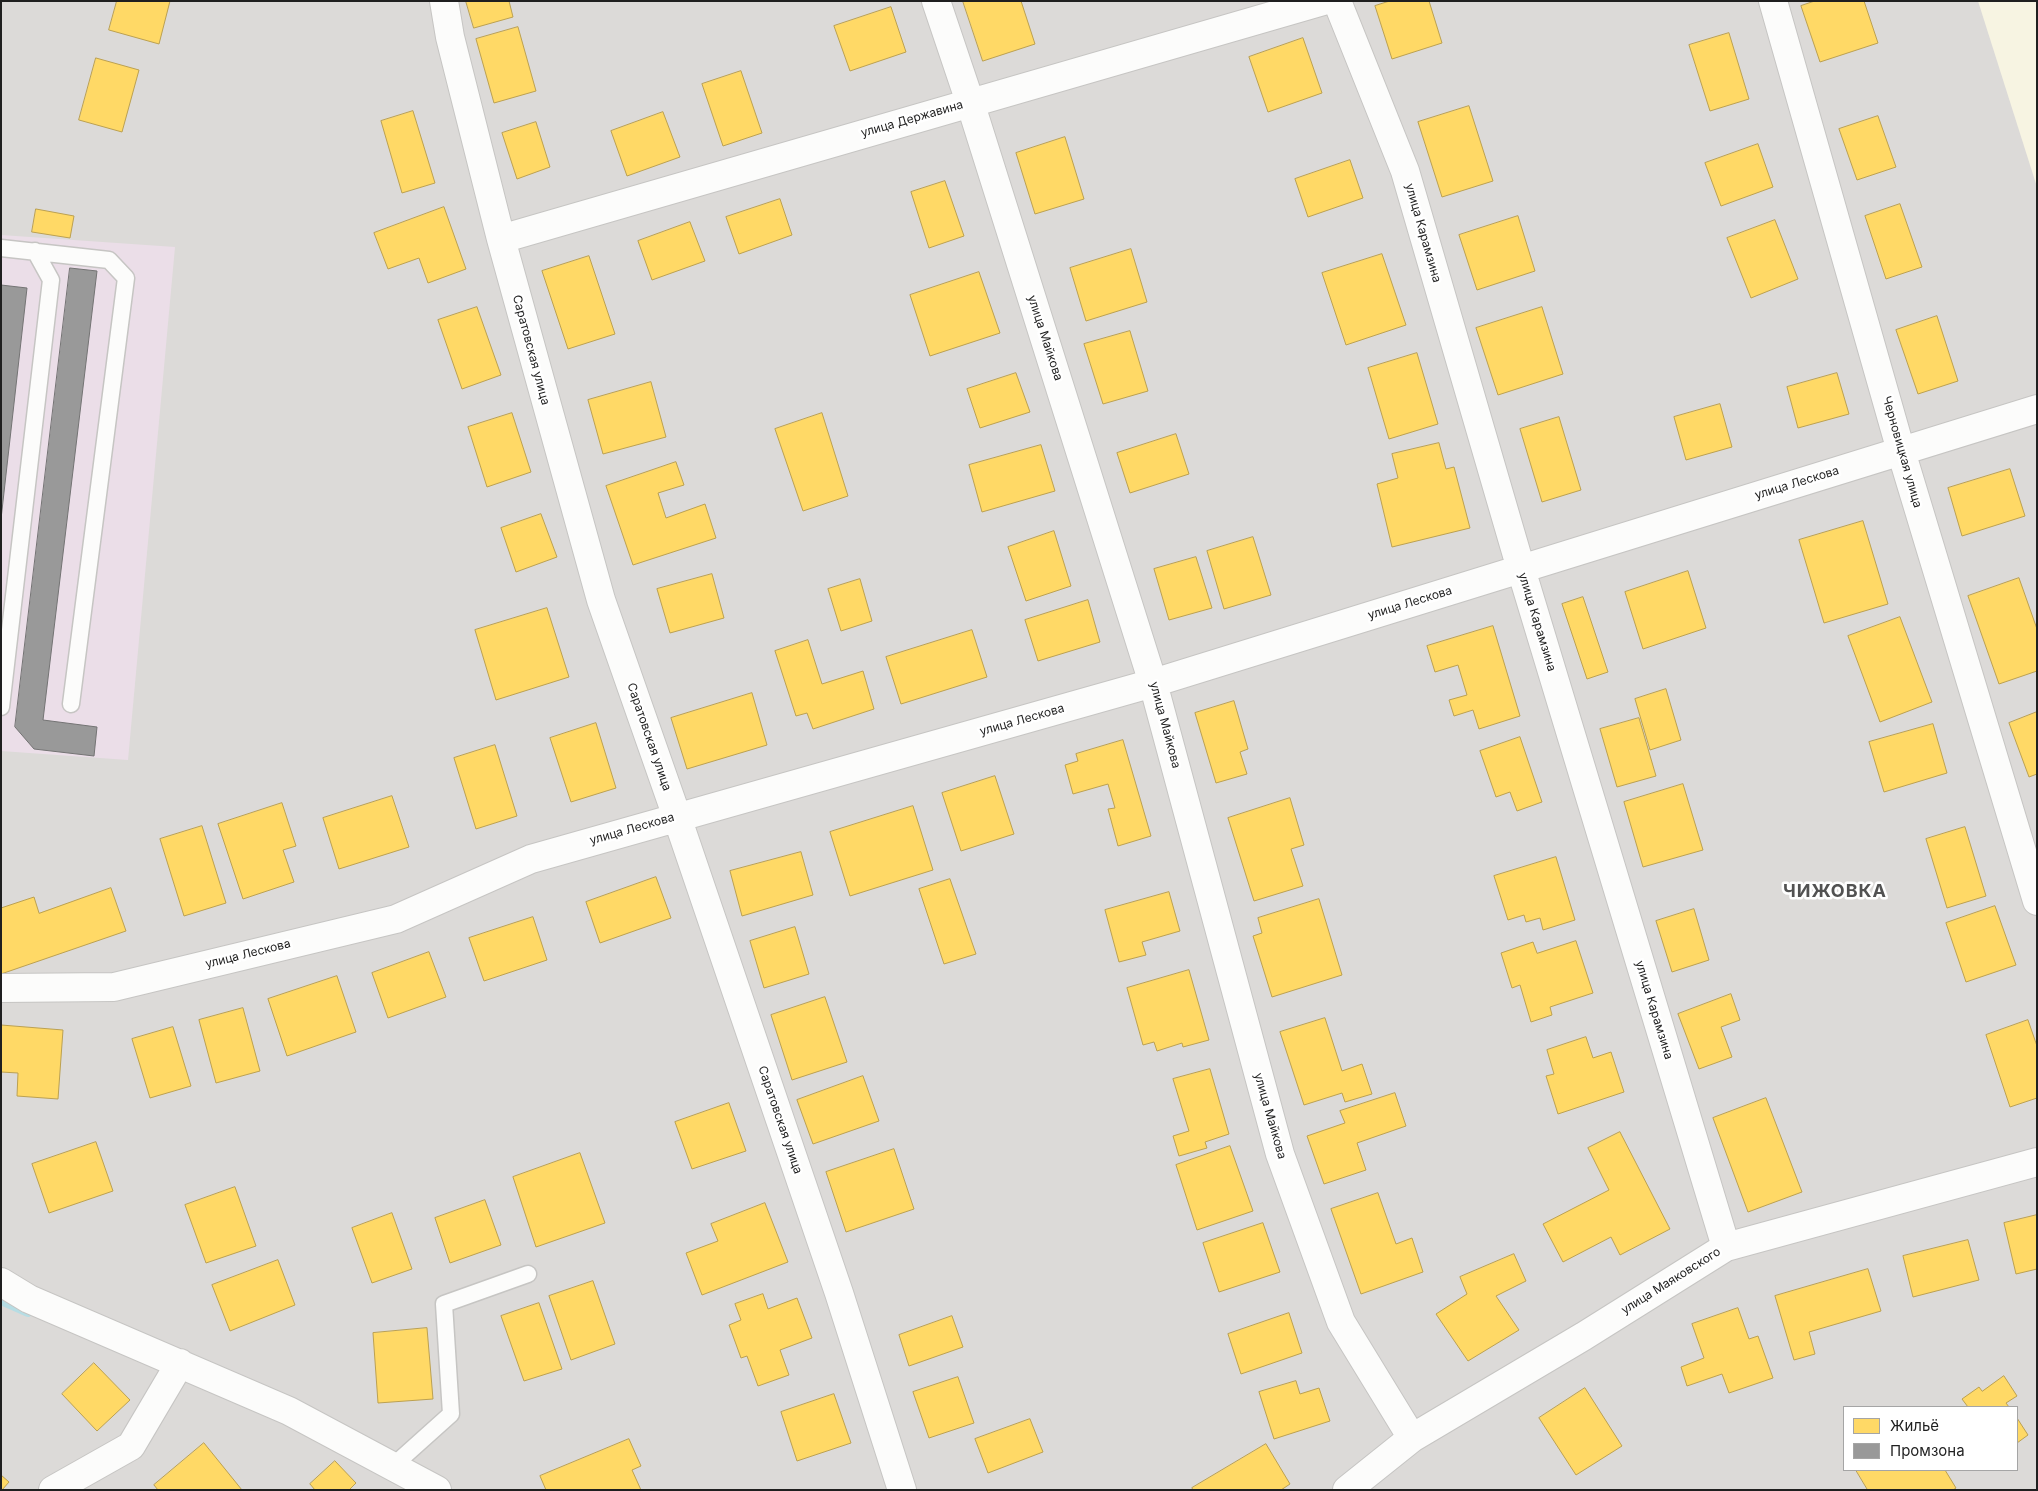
<!DOCTYPE html>
<html>
<head>
<meta charset="utf-8">
<style>
  body { margin:0 }
  #map { position:relative; width:2038px; height:1491px; overflow:hidden; background:#edeae7; font-family:Inter,sans-serif }
  canvas { display:block }
  .frame { position:absolute; inset:0; border:2px solid #1f1f1f; pointer-events:none }
  .legend { position:absolute; left:1843px; top:1406px; width:175px; height:65px; box-sizing:border-box; background:#fff; border:1px solid #a5a5a5; margin:0; padding:6px 9px; list-style:none; font-size:15px; color:#1f1f1f }
  .legend li { display:flex; align-items:center; gap:10px; height:25px }
  .legend b { width:25px; border:1px solid #a5a5a5 }
</style>
</head>
<body>
<div id="map">
<canvas width="2038" height="1491"></canvas>
<div class="frame"></div>
<ul class="legend">
<li><b style="height:14px;background:#ffd966"></b>Жильё</li>
<li><b style="height:14px;background:#999"></b>Промзона</li>
</ul>
</div>
<script>
const c = document.querySelector('canvas').getContext('2d');
c.lineJoin = 'round';
function fillPath(path, color) {
  c.fillStyle = color;
  c.fill(path, 'evenodd');
}
function strokePath(path, color, width, dash) {
  c.strokeStyle = color;
  c.lineWidth = width;
  c.lineCap = dash ? 'butt' : 'round';
  c.setLineDash(dash || []);
  c.stroke(path);
}
function label(font, color, halo, rows, align = 'center') {
  c.font = font + ' Inter,sans-serif';
  c.lineWidth = 5;
  c.setLineDash([]);
  c.textBaseline = 'middle';
  c.strokeStyle = halo;
  c.fillStyle = color;
  for (const [text, x, y, turn = 0] of rows) {
    c.save();
    c.translate(x, y);
    c.rotate((+turn || 0) * Math.PI / 180);
    c.textAlign = isNaN(turn) ? turn : align;
    if (halo) c.strokeText(text, 0, 0);
    c.fillText(text, 0, 0);
    c.restore();
  }
}
const residential = new Path2D(`
  M1,1H2037V1490H1ZM1844,1407H2017V1470H1844Z`);
const industrial = new Path2D(`
  M1,235L175,247L128,760L1,751Z`);
const education = new Path2D(`
  M1978,1H2037V187Z`);
const homes = new Path2D(`
  M117,1H170L159,44L109,30Z
  M466,1H509L513,17L474,28Z
  M963,1H1021L1035,44L983,61Z
  M1390,1H1429L1442,43L1392,59L1375,6Z
  M1815,1H1864L1878,43L1820,62L1801,6Z
  M891,7L906,52L850,71L834,26Z
  M518,27L536,91L494,103L476,39Z
  M1729,33L1749,99L1710,111L1689,45Z
  M1303,38L1322,93L1268,112L1249,57Z
  M96,58L139,70L122,132L79,120Z
  M741,71L762,133L723,146L702,84Z
  M1469,106L1493,181L1442,197L1418,122Z
  M413,111L435,183L402,193L381,121Z
  M663,112L680,157L627,176L611,131Z
  M1878,116L1896,167L1857,180L1839,129Z
  M536,122L550,167L517,179L502,133Z
  M1065,137L1084,199L1035,214L1016,153Z
  M1758,144L1773,187L1721,206L1705,163Z
  M1350,160L1363,198L1308,217L1295,179Z
  M945,181L964,236L929,248L911,192Z
  M780,199L792,235L739,254L726,217Z
  M1900,204L1922,267L1886,279L1865,216Z
  M444,207L466,269L428,283L419,258L388,269L374,233Z
  M36,209L74,216L70,238L32,232Z
  M1518,216L1535,271L1477,290L1459,235Z
  M1775,220L1798,279L1751,298L1727,238Z
  M690,222L705,261L652,280L638,241Z
  M1131,249L1147,302L1086,321L1070,268Z
  M1382,254L1406,325L1346,345L1322,273Z
  M589,256L615,334L568,349L542,271Z
  M979,272L1000,333L930,356L910,295Z
  M477,307L501,375L462,389L438,320Z
  M1542,307L1563,374L1498,395L1476,328Z
  M1937,316L1958,381L1918,394L1896,330Z
  M1130,331L1148,391L1103,404L1084,344Z
  M1417,353L1438,424L1389,439L1368,368Z
  M1016,373L1030,412L980,428L967,389Z
  M1837,373L1849,414L1798,428L1787,387Z
  M651,382L666,437L603,454L588,400Z
  M1720,404L1732,447L1686,460L1674,417Z
  M512,413L531,472L487,487L468,427Z
  M822,413L848,496L803,511L775,429Z
  M1559,417L1581,490L1542,502L1520,429Z
  M1176,434L1189,474L1130,493L1117,453Z
  M1439,443L1446,469L1454,467L1470,528L1392,547L1377,484L1398,478L1392,454Z
  M1041,445L1055,491L982,512L969,465Z
  M676,462L684,485L658,493L666,518L705,504L716,538L633,565L606,486Z
  M2010,469L2025,516L1962,536L1948,488Z
  M541,514L557,557L516,572L501,528Z
  M1863,521L1888,604L1824,623L1799,540Z
  M1054,531L1071,586L1026,601L1008,547Z
  M1253,537L1271,595L1224,609L1207,551Z
  M1196,557L1212,608L1169,620L1154,569Z
  M1688,571L1706,628L1643,649L1625,592Z
  M712,574L724,618L670,633L657,589Z
  M2019,578L2037,629V671L1999,684L1968,596Z
  M860,579L872,621L841,631L828,589Z
  M1583,597L1608,672L1587,679L1562,604Z
  M1088,600L1100,642L1038,661L1025,620Z
  M547,608L569,677L496,700L475,630Z
  M1900,617L1932,702L1880,722L1848,636Z
  M1493,626L1520,716L1479,729L1473,710L1454,716L1449,700L1467,695L1458,665L1435,672L1427,646Z
  M972,630L987,677L901,704L886,657Z
  M808,640L822,684L863,671L874,709L813,729L807,713L796,716L775,651Z
  M1666,689L1681,740L1650,750L1635,699Z
  M752,693L767,745L687,769L671,718Z
  M1234,701L1248,749L1240,752L1247,774L1216,783L1195,713Z
  M2037,712V774L2029,777L2009,723Z
  M1639,718L1656,776L1617,787L1600,729Z
  M596,723L616,788L571,802L550,738Z
  M1933,724L1947,773L1884,792L1869,742Z
  M1520,737L1542,802L1517,811L1510,792L1496,797L1480,751Z
  M1123,740L1151,836L1118,846L1108,809L1115,808L1108,784L1073,794L1065,765L1078,761L1076,754Z
  M495,745L517,816L476,829L454,758Z
  M995,776L1014,834L961,851L942,793Z
  M1683,784L1703,850L1643,867L1624,802Z
  M392,796L409,847L339,869L323,818Z
  M1290,798L1304,845L1291,849L1303,886L1254,901L1228,818Z
  M282,803L296,846L283,850L294,882L243,899L218,824Z
  M913,806L933,870L850,896L830,832Z
  M202,826L226,903L184,916L160,839Z
  M1965,827L1986,896L1947,908L1926,839Z
  M801,852L813,895L742,916L730,871Z
  M1556,857L1575,920L1543,930L1540,918L1526,922L1524,915L1508,920L1494,876Z
  M656,877L671,918L600,943L586,902Z
  M950,879L976,954L944,964L919,889Z
  M111,888L126,931L1,974V908L34,897L39,913Z
  M1169,892L1180,931L1142,942L1146,955L1119,962L1105,910Z
  M1319,899L1342,975L1272,997L1253,936L1262,933L1258,918Z
  M1995,906L2016,965L1966,982L1946,923Z
  M1694,909L1709,960L1672,972L1656,921Z
  M533,917L547,960L484,981L469,938Z
  M795,927L809,974L764,988L750,941Z
  M1576,941L1593,993L1550,1007L1552,1015L1531,1022L1520,985L1512,988L1501,953L1533,942L1537,953Z
  M429,952L446,997L388,1018L372,973Z
  M1189,970L1209,1040L1183,1047L1182,1043L1157,1051L1154,1042L1143,1045L1127,988Z
  M337,976L356,1032L287,1056L268,999Z
  M1731,994L1740,1020L1721,1027L1732,1057L1699,1069L1678,1014Z
  M825,997L847,1062L792,1080L771,1015Z
  M243,1008L260,1071L216,1083L199,1020Z
  M1325,1018L1342,1071L1362,1064L1372,1094L1345,1102L1342,1093L1304,1105L1280,1032Z
  M2028,1020L2037,1046V1098L2010,1107L1986,1035Z
  M1,1025L63,1030L58,1099L17,1096L18,1073L1,1072Z
  M173,1027L191,1086L150,1098L132,1039Z
  M1586,1037L1593,1058L1611,1052L1624,1092L1558,1114L1546,1076L1554,1074L1547,1050Z
  M1210,1069L1229,1134L1205,1142L1207,1148L1179,1156L1173,1136L1189,1131L1173,1079Z
  M863,1076L879,1121L813,1144L797,1100Z
  M1395,1093L1406,1126L1357,1143L1366,1170L1324,1184L1307,1136L1345,1123L1340,1111Z
  M1766,1098L1802,1192L1748,1212L1713,1118Z
  M729,1103L746,1151L692,1169L675,1122Z
  M1620,1132L1670,1229L1620,1255L1611,1237L1563,1262L1543,1224L1609,1190L1588,1148Z
  M96,1142L113,1191L49,1213L32,1164Z
  M1230,1146L1253,1211L1197,1230L1176,1165Z
  M894,1149L914,1209L846,1232L826,1172Z
  M580,1153L605,1223L536,1247L513,1177Z
  M235,1187L256,1246L206,1263L185,1205Z
  M1378,1193L1396,1244L1412,1238L1423,1272L1361,1294L1331,1209Z
  M485,1200L501,1245L450,1263L435,1218Z
  M765,1203L788,1262L702,1295L686,1253L718,1241L711,1224Z
  M392,1213L412,1269L372,1283L352,1228Z
  M2037,1215V1269L2016,1274L2004,1223Z
  M1263,1223L1280,1272L1219,1292L1203,1243Z
  M1968,1240L1979,1280L1913,1297L1903,1256Z
  M1514,1254L1526,1281L1496,1296L1519,1330L1468,1361L1436,1314L1467,1294L1460,1277Z
  M278,1260L295,1305L230,1331L212,1285Z
  M1868,1269L1881,1311L1809,1332L1815,1354L1794,1360L1775,1296Z
  M593,1281L615,1344L571,1360L549,1296Z
  M763,1294L768,1309L797,1298L812,1338L780,1350L789,1375L758,1386L747,1356L741,1358L729,1325L741,1320L735,1304Z
  M539,1303L562,1369L524,1381L501,1316Z
  M1738,1308L1749,1339L1758,1336L1773,1378L1729,1393L1722,1374L1687,1386L1681,1367L1704,1358L1692,1324Z
  M1289,1313L1302,1353L1241,1374L1228,1334Z
  M952,1316L963,1347L909,1366L899,1335Z
  M427,1328L433,1399L378,1403L373,1333Z
  M94,1363L130,1400L97,1431L62,1394Z
  M2004,1376L2017,1396L2006,1403L2009,1407H1968L1962,1399L1979,1387L1982,1391Z
  M958,1377L974,1423L929,1438L913,1392Z
  M1296,1381L1300,1394L1319,1388L1330,1421L1274,1439L1259,1392Z
  M1585,1388L1622,1446L1576,1475L1539,1418Z
  M834,1394L851,1443L797,1461L781,1412Z
  M2017,1418L2028,1435L2017,1443Z
  M1030,1419L1043,1452L988,1473L975,1439Z
  M629,1439L641,1466L632,1470L641,1490H546L540,1476Z
  M204,1443L242,1490H158L154,1485Z
  M1266,1444L1290,1484L1281,1490H1193L1192,1488Z
  M335,1461L356,1483L350,1489L351,1490H315L310,1484Z
  M1856,1470H1945L1956,1488L1953,1490H1868Z
  M1,1475L9,1482L2,1490H1Z`);
const industry = new Path2D(`
  M70,268L97,271L43,720L97,727L94,756L34,749L15,727Z
  M1,285L27,288L1,519Z`);
const stream = new Path2D(`
  M1,1300L28,1312`);
const service = new Path2D(`
  M1,248L109,260L126,278L71,704
  M1,707L51,280L35,251
  M393,1466L451,1414L444,1304L528,1274`);
const minor = new Path2D(`
  M444,1L450,37L501,239L601,600L677,817L839,1293L902,1490
  M936,1L970,102L1153,683L1280,1154L1341,1322L1412,1438
  M1337,1L1405,171L1521,569L1726,1247
  M1773,1L1901,451L2037,901
  M501,239L1323,1
  M1,988L114,987L396,919L531,859L1153,683L2037,409
  M1,1282L29,1299L289,1411L437,1490
  M53,1490L131,1446L180,1363
  M1347,1490L1412,1438L1584,1336L1726,1247L2037,1162`);
const streetNames = [
  ["улица Державина",912,119,-16],
  ["улица Карамзина",1423,233,74],
  ["улица Майкова",1045,338,72],
  ["Саратовская улица",531,350,75],
  ["Черновицкая улица",1902,452,74],
  ["улица Лескова",1797,483,-17],
  ["улица Лескова",1410,603,-17],
  ["улица Карамзина",1537,622,73],
  ["улица Лескова",1022,720,-16],
  ["улица Майкова",1165,725,75],
  ["Саратовская улица",649,737,71],
  ["улица Лескова",632,829,-16],
  ["улица Лескова",248,954,-14],
  ["улица Карамзина",1654,1010,73],
  ["улица Майкова",1270,1116,74],
  ["Саратовская улица",780,1120,71],
  ["улица Маяковского",1671,1281,-32]
];
const districtNames = [
  ["ЧИЖОВКА",1835,892]
];
fillPath(residential, '#dcdad8');
fillPath(industrial, '#ebdee8');
fillPath(education, '#f7f4e2');
fillPath(homes, '#ffd966');
strokePath(homes, '#bca151', 1);
fillPath(industry, '#999');
strokePath(industry, '#747474', 1);
strokePath(stream, '#b6dde4', 10);
strokePath(service, '#c6c5c3', 19);
strokePath(minor, '#c6c5c3', 30);
strokePath(service, '#fcfcfb', 16);
strokePath(minor, '#fcfcfb', 28);
label('12px', '#1f1f1f', '#fff', streetNames);
c.letterSpacing = '1px';
label('bold 18px', '#525252', '#fff', districtNames);
c.letterSpacing = '0px';
</script>
</body>
</html>
